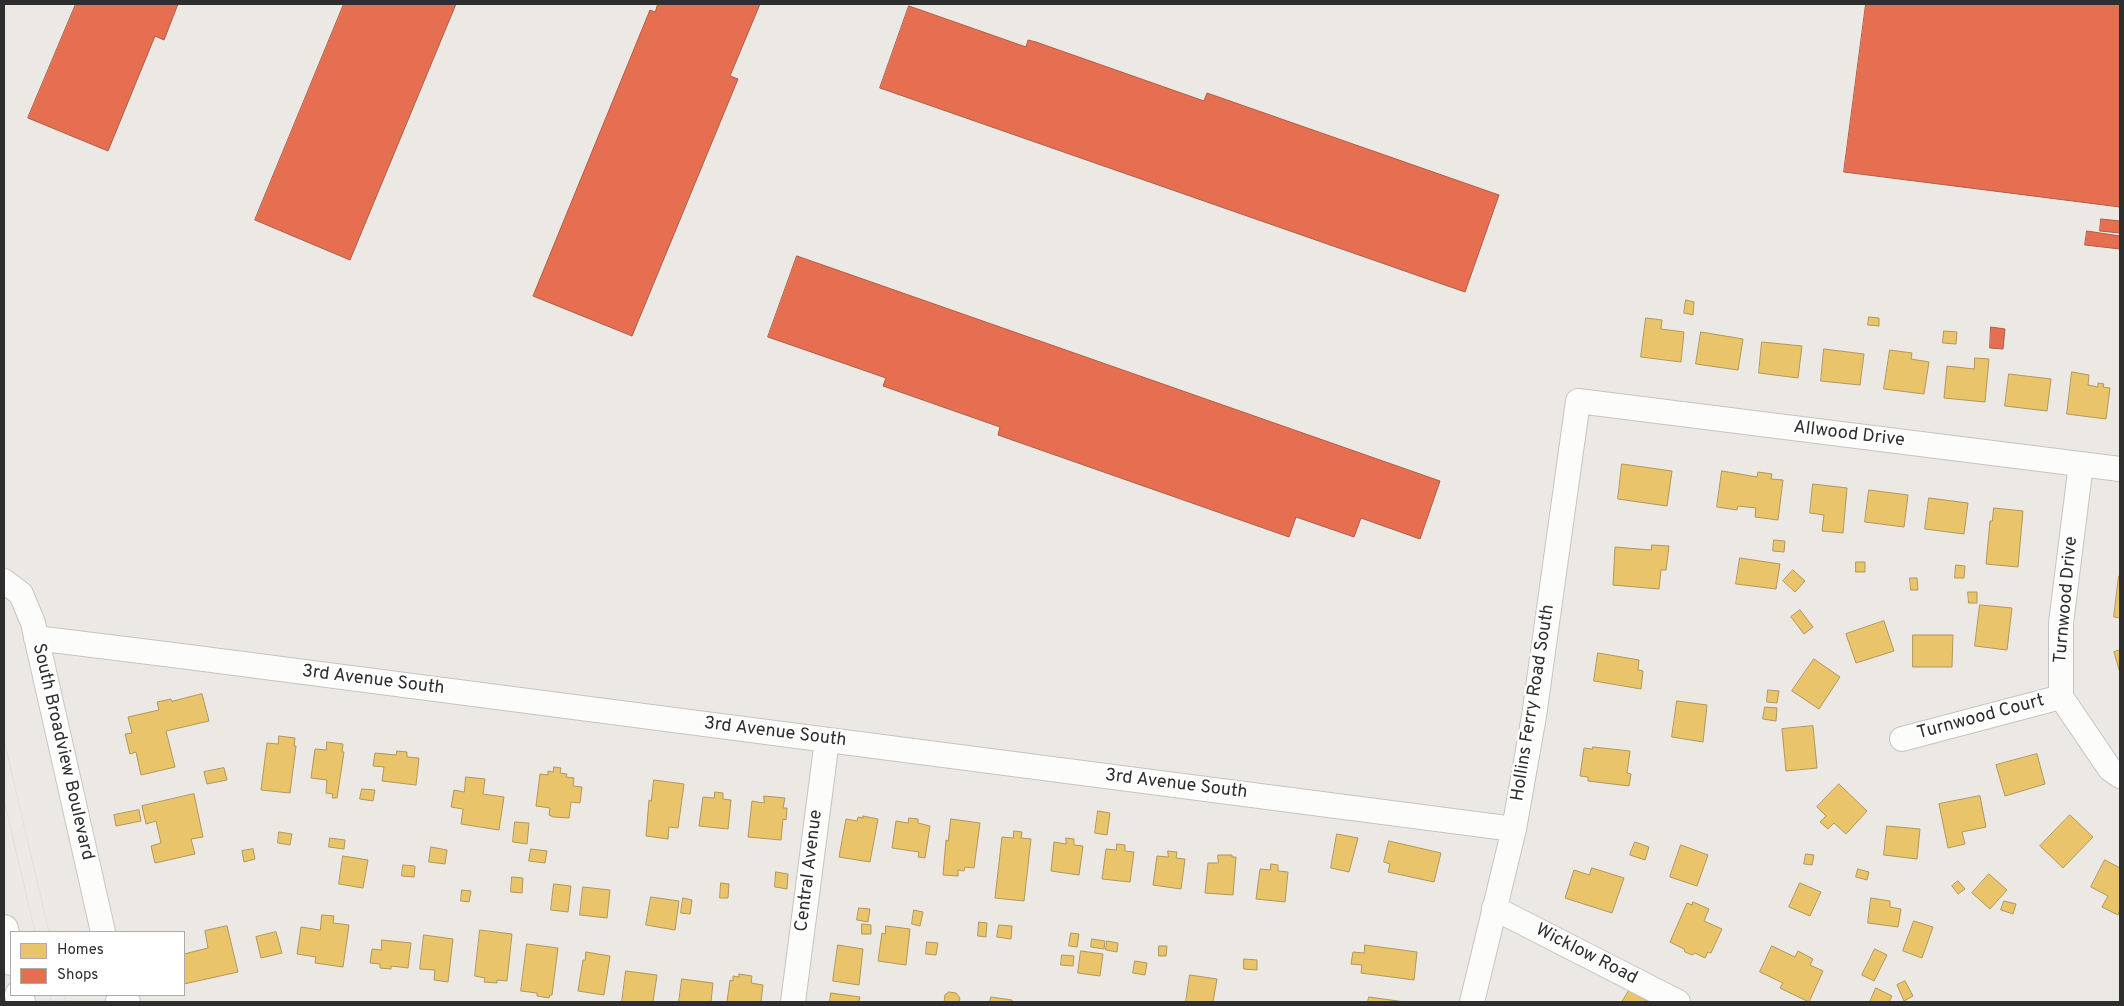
<!DOCTYPE html>
<html>
<head>
<meta charset="utf-8">
<style>
  body { margin:0 }
  #map { position:relative; width:2124px; height:1006px; overflow:hidden; background:#ece8e4; font-family:Overpass,sans-serif }
  canvas { display:block }
  .frame { position:absolute; inset:0; border:5px solid #2e2e2e; pointer-events:none }
  .legend { position:absolute; left:10px; top:931px; width:175px; height:65px; box-sizing:border-box; background:#fff; border:1px solid #ababab; margin:0; padding:6px 9px; list-style:none; font-size:15px; color:#2e2e2e }
  .legend li { display:flex; align-items:center; gap:10px; height:25px }
  .legend b { width:25px; border:1px solid #ababab }
</style>
</head>
<body>
<div id="map">
<canvas width="2124" height="1006"></canvas>
<div class="frame"></div>
<ul class="legend">
<li><b style="height:14px;background:#e9c46a"></b>Homes</li>
<li><b style="height:14px;background:#e76f51"></b>Shops</li>
</ul>
</div>
<script>
const c = document.querySelector('canvas').getContext('2d');
c.lineJoin = 'round';
function fillPath(path, color) {
  c.fillStyle = color;
  c.fill(path, 'evenodd');
}
function strokePath(path, color, width, dash) {
  c.strokeStyle = color;
  c.lineWidth = width;
  c.lineCap = dash ? 'butt' : 'round';
  c.setLineDash(dash || []);
  c.stroke(path);
}
function label(font, color, halo, rows, align = 'center') {
  c.font = font + ' Overpass,sans-serif';
  c.lineWidth = 5;
  c.setLineDash([]);
  c.textBaseline = 'middle';
  c.strokeStyle = halo;
  c.fillStyle = color;
  for (const [text, x, y, turn = 0] of rows) {
    c.save();
    c.translate(x, y);
    c.rotate((+turn || 0) * Math.PI / 180);
    c.textAlign = isNaN(turn) ? turn : align;
    if (halo) c.strokeText(text, 0, 0);
    c.fillText(text, 0, 0);
    c.restore();
  }
}
const homes = new Path2D(`
  M1686,300L1694,302L1693,315L1684,313Z
  M1869,317L1879,318V326L1868,325Z
  M1646,318L1662,320L1661,329L1684,332L1681,362L1641,357Z
  M1944,331L1957,332L1956,344L1943,343Z
  M1701,332L1743,339L1738,370L1696,364Z
  M1762,342L1802,346L1798,378L1759,373Z
  M1824,349L1864,354L1860,385L1821,381Z
  M1890,350L1912,353L1911,359L1929,362L1924,394L1884,389Z
  M1975,358L1989,359L1985,402L1944,398L1947,366L1974,369Z
  M2072,372L2089,375L2088,385L2098,387V383L2104,384L2103,387L2110,388L2106,419L2067,414Z
  M2009,374L2051,379L2047,411L2005,406Z
  M1622,464L1672,471L1667,506L1618,499Z
  M1722,471L1757,477L1758,472L1772,474L1771,479L1783,480L1778,520L1755,517L1756,508L1738,506L1737,510L1717,507Z
  M1813,484L1847,488L1843,533L1822,531L1824,515L1810,513Z
  M1869,490L1908,495L1904,527L1865,522Z
  M1929,498L1968,503L1964,534L1925,529Z
  M1994,508L2023,511L2018,567L1986,564L1990,521H1992Z
  M1774,540L1785,541L1784,552L1773,551Z
  M1652,545L1669,546L1666,570H1661L1659,589L1613,585L1615,547L1651,550Z
  M1740,558L1780,564L1776,589L1736,584Z
  M1856,562H1865V572H1856Z
  M1956,565L1965,566L1964,578H1955Z
  M1793,570L1805,581L1795,592L1783,581Z
  M2119,576H2120V618L2114,617Z
  M1910,578H1917L1918,590H1911Z
  M1968,592H1977V603H1969Z
  M1980,605L2012,608L2007,650L1975,646Z
  M1800,610L1813,627L1804,634L1791,617Z
  M1884,621L1894,651L1856,663L1846,634Z
  M1913,635H1953L1952,667H1913Z
  M2120,650V673L2114,652Z
  M1598,653L1639,660L1638,670L1643,671L1641,689L1594,681Z
  M1814,659L1840,677L1819,709L1792,691Z
  M1768,690L1779,691L1777,703L1767,702Z
  M202,694L209,721L166,731L175,767L141,775L136,752L130,754L125,734L132,733L128,717L159,710L157,702L171,699L172,701Z
  M1677,701L1707,705L1703,742L1672,737Z
  M1765,707L1777,708L1776,721L1763,719Z
  M1813,726L1817,768L1786,771L1782,729Z
  M279,736L295,738L294,746H296L290,793L261,790L267,743L278,744Z
  M327,742L343,744L342,752H344L337,798H332L333,794L326,793L327,780L311,778L315,749L326,750Z
  M1593,747L1630,751L1627,773L1631,774L1629,786L1588,781V777L1580,776L1584,748L1592,749Z
  M397,751L407,752V757L419,758L416,785L382,781L384,767L373,766L375,753L396,755Z
  M2037,754L2045,784L2005,796L1996,765Z
  M554,767L561,768L560,773L567,774L566,777L574,778L573,786L582,787L580,803L571,802L569,818L553,817L549,815L550,808L536,806L540,774L548,775V771L553,772Z
  M224,768L227,780L207,784L204,772Z
  M466,777L485,779L483,794L504,797L499,830L461,824L463,809L451,807L454,790L464,792Z
  M654,780L684,784L678,828L669,827L668,839L646,836L649,800L651,801Z
  M1839,784L1867,811L1846,834L1834,823L1828,829L1820,822L1826,816L1817,807Z
  M362,789L375,790L373,801L360,799Z
  M715,792L723,793V799L731,800L728,829L699,826L703,797L714,798Z
  M194,794L203,837L191,839L195,854L155,863L151,846L161,843L156,821L146,824L142,806Z
  M764,796L785,798L783,808H787L786,820L783,819L781,840L748,837L752,801L764,803Z
  M1980,796L1986,827L1962,832L1965,844L1948,848L1939,804Z
  M139,810L141,821L116,826L114,815Z
  M1098,811L1110,813L1107,835L1095,833Z
  M2070,815L2093,837L2063,868L2040,846Z
  M863,816L878,819L870,862L839,857L846,819L857,821L858,817L863,818Z
  M909,818L918,819V823L930,826L925,858L918,857L919,852L892,848L896,821L908,823Z
  M951,819L980,823L974,868L965,867L964,871L958,870V876L943,875L946,840L948,841Z
  M515,822L529,823L527,844L513,842Z
  M1887,826L1920,829L1917,859L1884,855Z
  M1014,831L1022,832L1021,838L1031,839L1024,901L995,898L1002,837L1013,838Z
  M279,832L292,834L290,845L278,843Z
  M1337,834L1358,838L1349,872L1331,868Z
  M330,838L345,840L344,849L329,847Z
  M1066,838L1074,839V845L1083,846L1079,875L1051,871L1054,842L1066,844Z
  M1389,841L1441,853L1434,882L1388,872L1390,864L1384,862Z
  M1635,842L1649,847L1645,860L1630,855Z
  M1117,844L1125,845V851L1134,852L1130,882L1102,879L1106,849L1116,850Z
  M1681,845L1708,855L1697,886L1670,877Z
  M431,847L447,850L445,864L429,862Z
  M253,849L255,859L244,862L242,851Z
  M531,849L547,851L545,863L529,861Z
  M1168,851L1177,852L1176,858L1185,859L1181,889L1153,885L1157,856L1168,857Z
  M1806,854L1814,855L1812,865L1804,864Z
  M1218,855H1232V857H1236L1233,895L1205,893L1208,863H1218Z
  M343,856L368,860L363,888L339,884Z
  M2105,860L2120,868V910L2118,915L2102,907L2108,896L2091,887Z
  M1271,864L1278,865V871L1288,872L1285,902L1256,899L1260,869L1270,870Z
  M403,865L415,866L414,877L402,876Z
  M1592,868L1624,878L1612,913L1565,898L1574,870L1589,875Z
  M1858,869L1869,872L1867,880L1856,877Z
  M776,872L788,874L787,889L775,887Z
  M1989,874L2007,890L1990,909L1972,893Z
  M512,877L523,878L522,893L511,892Z
  M1958,881L1965,889L1958,894L1952,886Z
  M721,883L729,884L728,898H720Z
  M1800,883L1821,892L1810,916L1789,907Z
  M554,884L571,886L568,912L551,910Z
  M583,887L610,890L607,918L580,915Z
  M462,890L471,891L469,902L461,901Z
  M651,897L679,901L675,930L646,925Z
  M683,898L692,900L690,914L681,913Z
  M1871,898L1890,901V907L1901,909L1898,927L1868,923Z
  M2004,901L2016,904L2013,914L2001,910Z
  M1693,902L1709,909L1704,921L1722,929L1711,953L1708,952L1705,958L1695,953L1692,955L1685,952L1684,949L1670,942L1687,903L1692,905Z
  M859,908L870,909L868,922L857,920Z
  M914,910L923,912L920,926L912,924Z
  M322,915L334,916L333,923L349,925L343,967L315,963L316,957L297,954L301,927L320,930Z
  M1914,921L1933,927L1922,958L1903,951Z
  M979,922L987,923L986,937L978,936Z
  M862,924L871,925V934H862Z
  M999,925L1012,926L1011,939L997,937Z
  M227,926L238,972L184,984V954L208,948L205,931Z
  M886,926L910,929L906,965L878,961L882,933L885,934Z
  M480,930L512,934L507,981L497,980V983L484,982L485,978L475,976Z
  M276,932L282,953L261,958L256,937Z
  M1071,933L1079,934L1077,947L1069,946Z
  M424,935L453,939L448,982L434,980L435,970L420,969Z
  M1092,939L1105,941L1104,949L1091,947Z
  M382,940L411,943L408,968L391,966V969L380,968V964L370,963L372,949L381,950Z
  M1107,941L1118,943L1117,952L1106,950Z
  M927,942L938,943L936,955L926,954Z
  M527,944L558,948L552,995H550L549,998L537,996V993L521,991Z
  M838,945L863,949L859,985L833,981Z
  M1365,945L1417,952L1414,980L1361,973L1362,965L1351,964L1353,952L1364,953Z
  M1159,946H1167L1166,956H1159Z
  M1772,946L1795,957L1798,951L1813,959L1810,965L1823,971L1809,1002L1780,988L1783,983L1760,972Z
  M1875,949L1887,955L1874,981L1862,975Z
  M1081,951L1103,954L1100,976L1078,973Z
  M586,952L610,956L604,995L578,991L583,960H585Z
  M1062,955L1074,956L1073,966L1061,965Z
  M1244,959L1257,960V970L1244,969Z
  M1135,961L1147,963L1145,975L1133,973Z
  M626,971L657,975L653,1002H622Z
  M739,974L752,976L751,983L763,985L761,1002H727L730,980L733,981V976L739,977Z
  M1190,975L1217,979L1213,1002H1186Z
  M682,979L713,983L711,1002H679Z
  M1905,981L1913,996L1904,1001L1897,985Z
  M1876,988L1892,996L1889,1002H1870Z
  M1630,989L1647,999L1645,1002H1622Z
  M949,992L956,993L960,998L959,1002H944L945,995Z
  M831,993L860,997L859,1002H830Z
  M991,997L1012,1000V1002H990Z
  M1369,997L1405,1002H1368Z`);
const shops = new Path2D(`
  M76,4H178L164,40L155,36L108,151L28,118Z
  M344,4H456L350,260L255,220Z
  M658,4H760L730,76L738,79L632,336L533,296L650,10L655,12Z
  M1866,4H2120V207L1844,172Z
  M909,6L1026,47L1028,40L1036,42L1204,101L1207,93L1499,195L1465,292L880,88Z
  M2101,219L2120,221V233L2100,231Z
  M2087,231L2120,236V249L2085,245Z
  M797,256L1440,481L1420,539L1361,518L1354,537L1296,517L1289,537L998,435L1000,427L883,386L886,378L768,337Z
  M1991,327L2005,329L2003,349L1990,348Z`);
const street = new Path2D(`
  M2081,464L2061,623V697L2110,769L2120,776
  M4,581L21,594L33,623L103,932
  M36,638L181,656L1514,829
  M1902,739L2061,697
  M1494,908L1678,1002
  M118,1001L128,1002
  M793,1002L827,740
  M1472,1002L1514,829L1534,716L1578,401L2120,469`);
const secondary = new Path2D(`
  M4,929L11,961
  M19,995L21,1002`);
const tram = new Path2D(`
  M4,740L49,932
  M4,800L35,932
  M50,995L51,1002
  M64,995L66,1002`);
const streetNames = [
  ["Allwood Drive",1849,435,7],
  ["Turnwood Drive",2067,600,-85],
  ["3rd Avenue South",373,681,7],
  ["Hollins Ferry Road South",1534,703,-81],
  ["Turnwood Court",1981,718,-15],
  ["3rd Avenue South",775,733,7],
  ["South Broadview Boulevard",62,752,77],
  ["3rd Avenue South",1176,785,7],
  ["Central Avenue",810,871,-83],
  ["Wicklow Road",1586,955,27]
];
fillPath(homes, '#e9c46a');
strokePath(homes, '#b19758', 1);
fillPath(shops, '#e76f51');
strokePath(shops, '#b05c46', 1);
strokePath(street, '#c5c4c5', 26);
strokePath(secondary, '#c5c4c5', 30);
strokePath(street, '#fcfcfb', 24);
strokePath(secondary, '#fcfcfb', 28);
strokePath(tram, '#dfdfe1', 1);
label('18px', '#2e2e2e', '#fff', streetNames);
</script>
</body>
</html>
